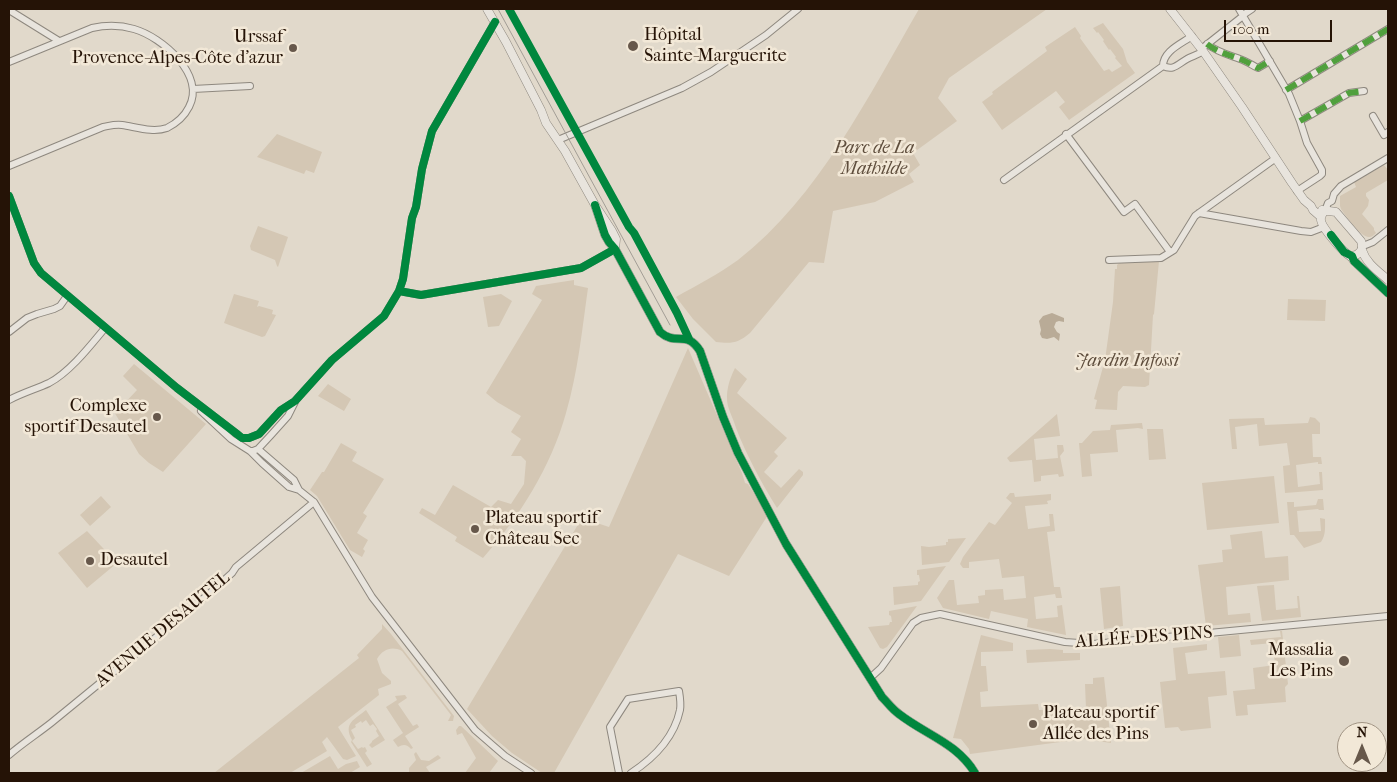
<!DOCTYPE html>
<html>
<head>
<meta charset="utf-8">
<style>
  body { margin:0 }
  #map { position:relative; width:1397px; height:782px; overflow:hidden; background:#e1d9cb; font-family:"IM FELL French Canon",serif }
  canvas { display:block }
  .frame { position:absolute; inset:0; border:10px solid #251306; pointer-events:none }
  .north { position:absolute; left:1337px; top:722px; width:50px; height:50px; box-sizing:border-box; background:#f2e8d7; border:1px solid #a09383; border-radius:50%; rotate:0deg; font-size:14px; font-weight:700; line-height:20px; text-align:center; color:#251306 }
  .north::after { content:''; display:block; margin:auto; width:18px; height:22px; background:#67584b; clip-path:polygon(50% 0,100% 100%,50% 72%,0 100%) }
  .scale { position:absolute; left:1224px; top:20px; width:108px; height:22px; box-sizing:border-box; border:2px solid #251306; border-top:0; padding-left:6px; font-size:15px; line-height:18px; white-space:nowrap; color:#251306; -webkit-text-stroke:4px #f2e8d7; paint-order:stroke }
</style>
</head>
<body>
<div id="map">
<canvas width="1397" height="782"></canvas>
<div class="frame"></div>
<div class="north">N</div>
<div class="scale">100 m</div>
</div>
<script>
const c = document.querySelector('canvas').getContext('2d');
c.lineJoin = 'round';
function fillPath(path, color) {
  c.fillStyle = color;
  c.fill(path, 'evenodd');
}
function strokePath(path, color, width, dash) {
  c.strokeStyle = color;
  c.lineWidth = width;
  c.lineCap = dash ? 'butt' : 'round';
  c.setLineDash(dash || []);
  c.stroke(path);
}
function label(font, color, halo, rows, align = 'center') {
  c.font = font + ' "IM FELL French Canon",serif';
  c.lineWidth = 5;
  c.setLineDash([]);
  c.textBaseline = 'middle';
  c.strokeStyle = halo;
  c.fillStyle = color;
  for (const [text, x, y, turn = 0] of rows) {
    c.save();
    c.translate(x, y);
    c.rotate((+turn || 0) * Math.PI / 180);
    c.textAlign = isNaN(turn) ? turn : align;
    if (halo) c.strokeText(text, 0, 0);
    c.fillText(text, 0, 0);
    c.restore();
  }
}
const green = new Path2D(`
  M919,9H1047L949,78L938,98L957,121L913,153L920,165L909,174L914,182L875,202L833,211L824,263L809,262L750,333C738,343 732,344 716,342L693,319L676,297C697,285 719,274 738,260C819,197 869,95 919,9Z
  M1103,23L1123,49L1127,62L1135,73L1069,120L1059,107L1065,102L1056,91L1002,130L982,102L993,94L992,92L1047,51L1045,47L1075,27L1081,36L1080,38L1104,71L1109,69L1112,72L1122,66L1115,58L1116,57L1110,49L1109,50L1103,41L1104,40L1098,32L1097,33L1093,28Z
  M277,134L322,152L314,173L306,170L304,174L257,157Z
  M1384,165L1388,170V180L1366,193V196L1369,200L1368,206L1362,214L1374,228V230L1376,233C1374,235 1372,237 1369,237C1360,237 1346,216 1341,209L1340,206V196L1356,187L1354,182Z
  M258,226L288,237L278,267L277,266L275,260L251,250L250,246Z
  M1159,261L1154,314L1153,315L1149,385L1145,387L1123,386L1118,392L1117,410L1095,409L1097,400L1094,399L1105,360L1113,302L1115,269H1117V265L1120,262Z
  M574,280V285L588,288C582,330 578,372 566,413C551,467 520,516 483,558L455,541L457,537L419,513L422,508L435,515L453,485L491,507L498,500L511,504L524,484L526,461L521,456H511L521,439L511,432L521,416L497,402L486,393L542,300L532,294L536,286Z
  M234,294L259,301L257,307L259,306L273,310L272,314L276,315L265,336L262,337L224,323Z
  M501,294L512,301L499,326L488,327L483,297Z
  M1288,299L1326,300L1325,321L1287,320Z
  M688,348L742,473L745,483L748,484L768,515L729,576L678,554L554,773H542L512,753L492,736L467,709L582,518L609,527Z
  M134,364L206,424L163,472L149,463L139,454L113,410V407L116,404L121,407L137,390L123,376Z
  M735,368L747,379L737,393L787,438L774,452L778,456L764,472L781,488L799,469L803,472V475L777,508C761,482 747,456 736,428C734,421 730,413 728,406C725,393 729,380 735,368Z
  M328,384L351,399L344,411L318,396Z
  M1057,414L1060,436L1034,439L1036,460L1058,458L1057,445H1063L1064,451L1060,456L1064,476L1059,477L1058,474L1041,476V481L1034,482L1032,460L1010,462L1007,458Z
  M1310,417L1315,418L1320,423V434H1312L1313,457H1321L1322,464H1318V462L1296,465L1298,487L1320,484L1319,472H1322L1323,490L1285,493L1283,466L1290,465L1287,443L1259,446L1257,424L1235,427L1237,449H1232L1229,419L1264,418L1265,425L1308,423Z
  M1142,423L1143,429L1138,428L1116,430L1118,452L1090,454L1092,476L1082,477L1079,443H1082L1093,431L1110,430L1111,425Z
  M1147,429H1163L1166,459L1149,460Z
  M341,443L357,452L352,461L384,479L363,513L367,516L357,533L368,540L363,549L365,551L362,557L350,550L317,496L310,490L322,472H324Z
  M1274,476L1279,523L1207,530L1202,483Z
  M1010,493H1014L1015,497L1051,494V500L1047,501L1048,504L1025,506L1028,529L1050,526L1049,514H1053L1055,531L1047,532L1054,587H1060L1062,598H1056L1055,594L1034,597L1036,619L1058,617L1057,606L1062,605L1066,635L1027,627L1028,619L991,611L989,619L943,608L937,598L949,580H954L957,605L979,603L978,596L985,595V590L1003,589L1004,600L1026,598L1024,576L1002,578L999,559L969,562V568H963L960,564L963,557L989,522L995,525L1012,503L1006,498Z
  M101,496L111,507L90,526L80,515Z
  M1318,499H1323L1324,510H1319L1318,509L1297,511L1299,532L1321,531L1320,518L1325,519C1325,527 1326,535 1321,542L1304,548L1294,535H1290L1287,502H1294V507L1316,505Z
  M87,531L117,563L87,588L58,553Z
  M1262,531L1265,558L1288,556L1289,580L1226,587L1228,615L1250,613L1251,622L1206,626L1198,565L1223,562L1222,550L1232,549L1230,535Z
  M966,538L949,562L922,565L921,546L929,547L946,545V542H948V539Z
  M946,566L921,601L894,605L893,587L918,585V582L920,581L919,575H917V570Z
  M1274,585L1276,610L1298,608L1297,596H1299L1301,617L1262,621L1257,586Z
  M1120,586L1123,626L1104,629L1100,588Z
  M917,606L887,647L883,649L880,648L868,627L889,625L890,622H892L891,616L889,615V611Z
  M382,624L391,634L454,716L453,721H448L451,715L402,651C392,646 383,649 377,659L382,673L391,681V684L378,689L379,695L338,727L356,756L347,760L343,759L327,737L322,742L327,751L290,773H214L359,658L357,655L382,629Z
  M1280,631H1282L1288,684L1285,687L1286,702L1247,705L1248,715L1236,716L1233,691L1255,689L1253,668L1275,665L1273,643L1251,645L1250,640L1281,637Z
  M981,635L1013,643V651L981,652V666H986L988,691L980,692L981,707L1038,704L1039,710L1086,709L1085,684H1093V678L1104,677L1111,743L1083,739L970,754L969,749L961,739L953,738Z
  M1239,635L1241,656L1220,658L1218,637Z
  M1207,644V650L1185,653L1188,674L1225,671L1227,695L1208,697L1211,728L1181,731L1178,727L1165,728L1160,682L1176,680L1173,648Z
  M1050,649L1063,650V653H1080V660L1027,663L1026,650Z
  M405,695L407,698L398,704L413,726L417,724L419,727L405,736L413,748L411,749C407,744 403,744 398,747L393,740L403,733L386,707L397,700L395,696Z
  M366,710L385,740L372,748L369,745L372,742V741L379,736L376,731L377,729L373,724L370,726L366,720L362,723L361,721L355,725L356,727L351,730L355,738L352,741L358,749L362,747L363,748L365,747L367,751L365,753L372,764L367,767L351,742L352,740C343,723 354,720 366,710Z
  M459,726H461L498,761L489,773H465L476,758L462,733L457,735L456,730Z
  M416,752L421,760L429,761L438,755L441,758L426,767L430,773H409V768L416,760L414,754Z
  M330,756L338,769L346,764L357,761L360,767L350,773H301Z`);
const water = new Path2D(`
  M1052,313L1064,318V322L1059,321L1056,322L1054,327L1057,332L1060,334L1059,341L1054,337L1047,339L1042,338L1040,334L1041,330L1039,321L1043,316Z`);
const minor = new Path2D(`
  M1239,9L1289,94L1300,121L1307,143L1322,170V174L1320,176L1297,191
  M9,10L59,41
  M1243,15L1252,9
  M1192,36C1181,44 1163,51 1163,66C1174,71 1178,64 1187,59C1192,56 1198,55 1203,51
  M1207,44C1217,52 1229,55 1240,59C1246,61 1252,65 1258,68L1270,61
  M1205,46L1243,16
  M9,62L92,28C106,25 120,25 134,29C162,37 206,75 189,107C184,117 177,123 167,128C153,133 136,127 122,125C115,124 109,126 103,127L9,166
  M193,89L250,86
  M1286,90L1388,29
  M1373,116L1384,135L1388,132
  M1300,121L1349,93L1364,91
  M1066,134L1124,212L1135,204L1170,252
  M558,140L682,88L711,72L766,35L798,9
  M1004,180L1163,66
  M9,196L34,263L41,273L177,388L237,434L242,438H249L259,434L281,410L295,401L332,360L384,316L399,291L403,279L412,218L416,207L422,169L432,131L495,22
  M1325,211L1328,203L1332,201L1334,194L1341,186L1388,158
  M1199,213L1301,231L1311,232L1324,227
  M1363,246L1373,242L1388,230
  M1109,260L1161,258L1174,250L1195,216L1199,213L1276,158
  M399,291L421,295L581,268L615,249
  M9,332L27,318L37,314L54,309L60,306L67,296
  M9,400C22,393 36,389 49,383C70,372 90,346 105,328
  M201,411L231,439L250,451L262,463L289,487L299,490L314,502L372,597L475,730L505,756L531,773
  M258,449L294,480L299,490
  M250,451H253L258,449L271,435L288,416L295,402
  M870,678L881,668L913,623L921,618L940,614L1065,642L1093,644L1388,616
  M9,755C23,743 37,734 51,723L210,593L232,573L236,567L314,502
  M619,773L610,727L628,699L679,691C680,697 681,704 680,710C674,738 654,758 631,773`);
const tertiary = new Path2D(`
  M487,9L506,42L541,110L546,123L565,151L595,205L612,231L616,239L615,249
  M1170,9L1203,51L1242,107L1292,183L1304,200L1311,206L1313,210L1321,217
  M595,205L605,235L609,242L615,249L660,332C677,347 686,329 700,351L723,417L738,453L786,544L882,697C888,703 892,709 899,714C926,735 957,743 975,773
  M1322,210L1336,212L1361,241C1364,249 1360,255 1352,256
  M1325,211C1323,213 1321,215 1321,218C1319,225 1340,248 1346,253C1349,256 1352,256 1354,261L1388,293
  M1362,250C1366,263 1378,271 1388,280`);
const tram = new Path2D(`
  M498,9L670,325`);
const quiet = new Path2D(`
  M1207,44C1217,52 1229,55 1240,59C1246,61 1252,65 1258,68L1270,61
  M1286,90L1388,29
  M1300,121L1349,93L1364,91`);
const cycleway = new Path2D(`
  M509,9L629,227L634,233L677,313L689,339
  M9,196L34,263L41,273L177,388L237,434L242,438H249L259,434L281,410L295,401L332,360L384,316L399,291L403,279L412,218L416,207L422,169L432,131L495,22
  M595,205L605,235L609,242L615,249L660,332C677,347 686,329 700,351L723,417L738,453L786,544L882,697C888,703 892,709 899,714C926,735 957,743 975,773
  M1331,235L1344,252L1352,256L1354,261L1388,293
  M399,291L421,295L581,268L615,249`);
const markers = [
  [633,46,6,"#67584b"],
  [293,48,5,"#67584b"],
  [157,417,5,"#67584b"],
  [475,529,5,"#67584b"],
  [90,561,5,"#67584b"],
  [1344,661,6,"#67584b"],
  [1033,724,5,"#67584b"]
];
const poiNames = [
  ["Hôpital",644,36],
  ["Sainte-Marguerite",644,57],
  ["Urssaf",283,38,"right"],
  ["Provence-Alpes-Côte d'azur",283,59,"right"],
  ["Complexe",147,407,"right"],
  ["sportif Desautel",147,428,"right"],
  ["Plateau sportif",485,519],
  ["Château Sec",485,540],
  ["Desautel",100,561],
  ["Massalia",1333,651,"right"],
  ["Les Pins",1333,672,"right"],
  ["Plateau sportif",1043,714],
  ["Allée des Pins",1043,735]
];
const parkNames = [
  ["Parc de La",874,149],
  ["Mathilde",874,170],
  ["Jardin Infossi",1127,362]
];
const streetNames = [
  ["AVENUE DESAUTEL",163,630,-40],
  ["ALLÉE DES PINS",1144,638,-4]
];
fillPath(green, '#d4c7b4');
fillPath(water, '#b9ab97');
strokePath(minor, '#8e887f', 8);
strokePath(tertiary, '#8e887f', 9);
strokePath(minor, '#e8e4dd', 6);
strokePath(tertiary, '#e8e4dd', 8);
strokePath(tram, '#a29d95', 1);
strokePath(quiet, '#50a03d', 6, [12, 6]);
strokePath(cycleway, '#00873e', 8);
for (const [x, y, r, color] of markers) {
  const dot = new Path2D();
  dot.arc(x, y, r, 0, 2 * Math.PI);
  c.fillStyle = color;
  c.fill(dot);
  strokePath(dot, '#f2e8d7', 2);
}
label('18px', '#251306', '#f2e8d7', poiNames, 'left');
label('italic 18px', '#5e4d3c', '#f2e8d7', parkNames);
label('18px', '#251306', '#f2e8d7', streetNames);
</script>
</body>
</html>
